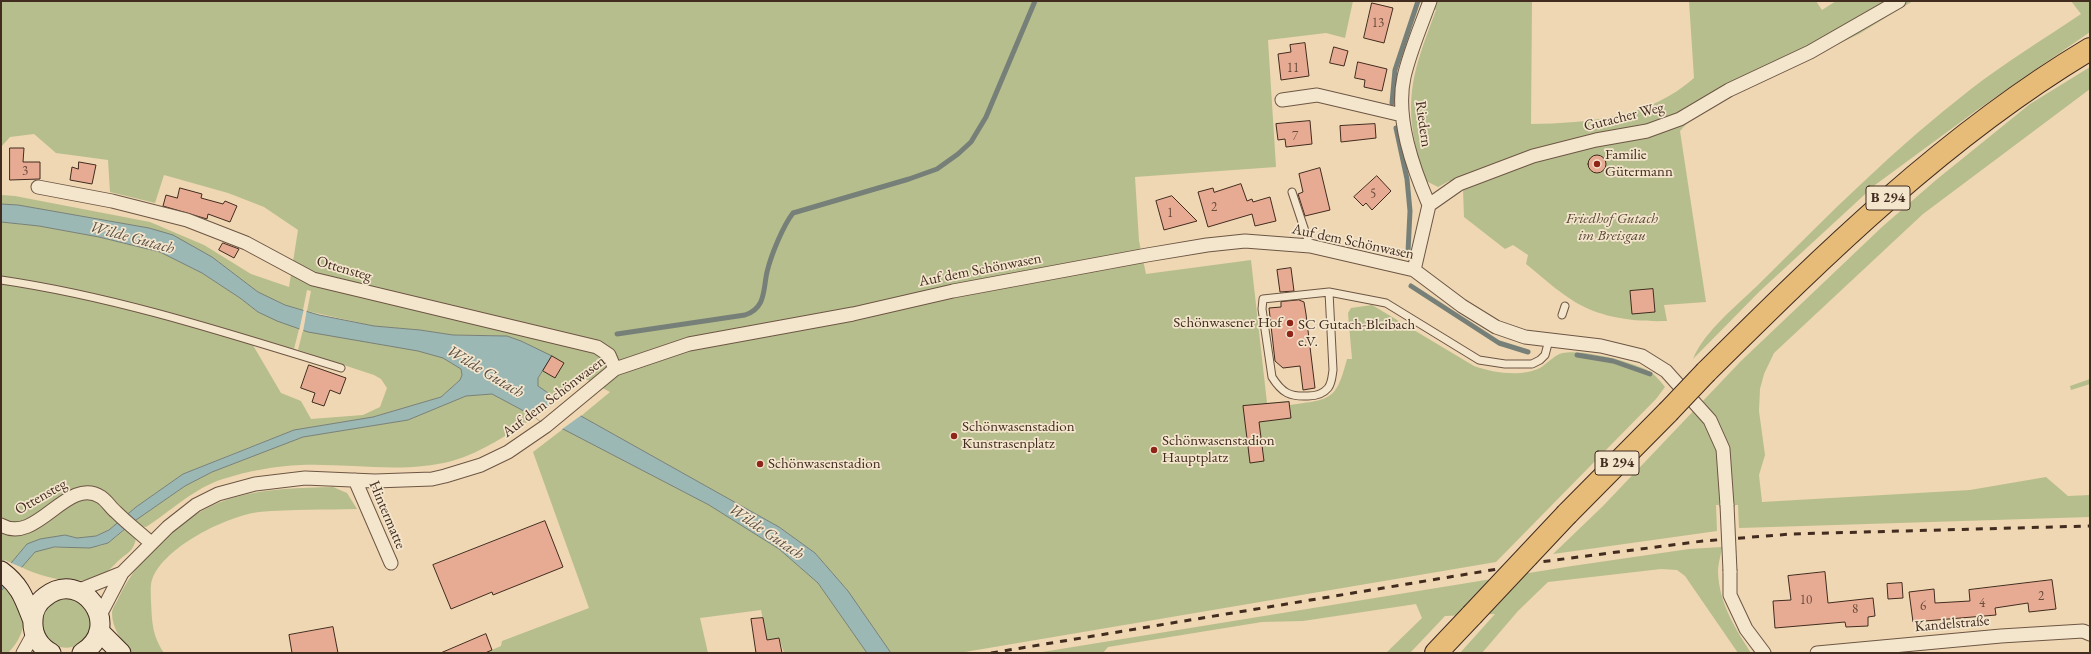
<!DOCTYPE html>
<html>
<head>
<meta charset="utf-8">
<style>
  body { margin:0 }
  #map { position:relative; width:2091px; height:654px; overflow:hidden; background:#eed7b2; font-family:"EB Garamond",serif }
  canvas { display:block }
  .frame { position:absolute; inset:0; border:2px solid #422b1f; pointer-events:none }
</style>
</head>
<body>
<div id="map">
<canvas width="2091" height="654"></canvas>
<div class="frame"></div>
</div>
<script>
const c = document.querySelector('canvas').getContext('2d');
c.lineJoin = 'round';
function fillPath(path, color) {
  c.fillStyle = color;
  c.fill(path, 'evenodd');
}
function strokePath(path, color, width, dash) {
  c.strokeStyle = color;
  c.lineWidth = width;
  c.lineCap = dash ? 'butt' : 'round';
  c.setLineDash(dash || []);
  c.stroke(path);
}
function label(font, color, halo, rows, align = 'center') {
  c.font = font + ' "EB Garamond",serif';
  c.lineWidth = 3.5;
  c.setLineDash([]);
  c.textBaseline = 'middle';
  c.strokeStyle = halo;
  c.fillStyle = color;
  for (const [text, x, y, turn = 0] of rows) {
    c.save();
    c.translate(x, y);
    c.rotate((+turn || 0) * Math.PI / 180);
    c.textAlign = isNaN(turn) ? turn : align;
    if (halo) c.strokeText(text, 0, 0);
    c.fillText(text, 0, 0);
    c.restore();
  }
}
const green = new Path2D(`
  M1,1H1353L1345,38L1326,33L1268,40L1276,167L1135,177L1139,241L1146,274L1251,260L1267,403L1290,401V405C1331,399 1336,401 1347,359H1352L1348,313L1351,308L1372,305L1474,366C1493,373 1522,377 1540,368C1547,364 1555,354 1563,353C1582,349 1636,362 1652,373C1657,377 1661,382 1665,387L1656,399L1496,562L959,653H891L848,591L815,553L779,527L581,416L610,392L584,378L558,400L538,386V378L543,371L555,377L563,363L521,341L507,336L453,335L420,330L374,326L307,311L311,291L307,290L303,310L285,305L258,292L212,257L172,235L149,228L18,205L1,204V195L15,196L150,222L204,245L251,274L289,287L298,230L264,207L228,193L164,175L155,203L110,192L108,160L56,153L34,134L10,137L1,147Z
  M1417,1H1532L1531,124C1589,123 1649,118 1694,78L1689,1H1816L1822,10L1836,1H1913L1859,34L1735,94L1687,123L1680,131L1706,302L1664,305L1667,321C1635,322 1599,318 1572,300C1556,290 1541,276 1526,264L1528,255L1513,245L1505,249L1464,217L1463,189L1449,181L1438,187L1426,181C1420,169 1418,157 1415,143C1404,90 1418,59 1436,10Z
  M2071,1H2090V32L1977,110L1875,185L1760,291L1693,359C1704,331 1740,303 1762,281C1829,214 1896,147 1971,89C2006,62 2044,39 2081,14Z
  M2090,67V89L1923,214L1774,353L1764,374L1760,389L1759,411L1765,455L1759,475L1762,502L1970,490L2046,477L2068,496L2090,495V517L1739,528L1738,505H1716L1717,531L1553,554L1603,506L1741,361L1882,227L1936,180L2030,104Z
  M1,222L39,226L99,237L160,252L202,273L240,298L258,312L299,329L294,349L247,335L281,393L301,401L311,419L363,415L380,407L387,388L381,379L374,375L298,350L303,330L419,351L443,358L461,369L462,375L460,380L441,397L373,417L294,430L240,451L183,474L136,507L109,530L96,536L77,538L65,535L27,544L11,563L5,560L1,564Z
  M2090,379V384L2071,390L2070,386Z
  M492,394L535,417C508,434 483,452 452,461C403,474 350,463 301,465C275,466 248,471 223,479C194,488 171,511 146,527L139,526L134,521L185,486L212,472L303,437L408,420L466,396Z
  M563,429L709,505L779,549L818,583L867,653H784L779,638L767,640L761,610L700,618L708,653H485L501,646L502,641L589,608L533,452Z
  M333,487L347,493L357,509C325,510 291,509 259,512C227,516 163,547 152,580C150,585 151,595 151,601C152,622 152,635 164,653H132C122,641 112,629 112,613C112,608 117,602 119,597C139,555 190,508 236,497C268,488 300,488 333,487Z
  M126,529L136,538C134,551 127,553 118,561C113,566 108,572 102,575C79,587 43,578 21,567L35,552L42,548L100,546L108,543Z
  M1722,547C1721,555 1718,564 1718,572C1719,603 1735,628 1751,653H1738L1685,576L1677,570L1661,569L1548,582L1518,611L1482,653H1460L1495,614L1445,616L1410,653H1386L1422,618L1416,604L1303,621L1262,622L1108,647L1103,653H1036L1572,566L1689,549Z
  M5,586C28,608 30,630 8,653H1V591Z
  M64,596L81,601L92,621C91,625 90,629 89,633C83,648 61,653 49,641C45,638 43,630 40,625L44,607Z`);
const water = new Path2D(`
  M1,204L18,205L149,228L173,235L212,257L258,292L285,305L319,315L374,326L420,330L453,335L507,336L521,341L552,356L538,378V386L581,416L779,527L815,553L848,591L891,653H867L818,583L779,549L709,505L563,429L546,426L535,417L492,394L466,396L408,420L303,437L212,472L185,486L136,520L108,543L90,548L54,547L35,552L1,591V575L27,544L40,539L65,535L77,538L96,536L109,530L136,507L183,474L294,430L373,417L441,397L460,380L462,375L461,369L443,358L418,351L308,332L277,321L258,312L240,298L202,273L160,252L99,237L39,226L1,222Z`);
const pier = new Path2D(`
  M304,308L307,309L303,332L299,331Z
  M559,398L583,414L561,430L549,428L535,417Z
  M9,562L23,568L6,587L1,572Z`);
const stream = new Path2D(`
  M1392,103L1395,70L1418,1
  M1396,128L1407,179L1410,211L1408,252
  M1411,286L1499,343L1528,352
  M617,334L745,315C766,308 763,290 767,272C771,255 783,226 793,213L909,179L937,169L958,154L971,142L986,117L1035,1
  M1577,355L1613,361L1650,374`);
const building = new Path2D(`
  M1372,3L1393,8L1384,43L1364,38Z
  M1305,43L1309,76L1281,80L1278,54L1291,52L1290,45Z
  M1334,47L1348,51L1344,66L1330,63Z
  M1358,62L1387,69L1382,91L1364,87L1365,80L1355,78Z
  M1310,121L1312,144L1286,147L1285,139L1278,140L1276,124Z
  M1375,124L1376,138L1341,142L1340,126Z
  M10,148H24L23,162H40V179L10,180Z
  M1588 164a9 9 0 1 1 18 0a9 9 0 1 1-18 0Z
  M79,162L96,165L92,184L70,180L72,167L78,169Z
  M1320,168L1330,210L1305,216L1298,194L1303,192L1299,174Z
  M1377,176L1391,191L1372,210L1366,203L1363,206L1354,197Z
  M1241,184L1247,201L1252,199L1253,202L1270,197L1276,221L1255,226L1252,214L1208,227L1198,192L1213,188L1214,192Z
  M180,188L202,194L201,198L223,204L225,201L237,206L230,222L208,214L207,219L163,206L166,195L177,198Z
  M1172,196L1197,221L1164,230L1156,201Z
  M223,243L239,249L234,258L219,250Z
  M1291,268L1294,291L1280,292L1277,270Z
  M1653,289L1655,312L1632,314L1630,291Z
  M1299,300L1304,302L1306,314L1315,388L1303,390L1300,366L1283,368L1275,361L1269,308L1281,307V302Z
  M552,356L564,363L555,378L543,371Z
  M309,365L346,378L340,394L330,390L324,406L312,402L315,393L301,388Z
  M1289,402L1291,418L1259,422L1264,461L1250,463L1243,406Z
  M545,521L563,567L493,595L492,592L451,609L433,565Z
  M1825,572L1828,603L1873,598L1875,616L1868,617V626L1846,627L1845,622L1775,628L1773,601L1791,600L1788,576Z
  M2052,580L2056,609L2029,612L2028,603L1995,608L1996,615L1913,622L1909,592L1934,589L1935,603L1970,601L1969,590Z
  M1902,583L1903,598L1888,599L1887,584Z
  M763,618L767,640L779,638L782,653H756L751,619Z
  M333,627L338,653H292L289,635Z
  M486,634L492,650L485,653H441Z`);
const service = new Path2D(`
  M1292,192L1310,246
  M1,280C117,297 230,334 341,368
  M1329,292L1333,370C1332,376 1332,383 1328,388C1323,394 1315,396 1308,396C1290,397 1282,393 1272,377L1262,309L1263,299L1329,292L1386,303L1479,360L1505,364H1532L1540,360L1545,355L1549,340
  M1562,315L1565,306`);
const minor = new Path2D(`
  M1282,100L1317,95L1402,115
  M38,187L112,201L187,220L246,243L313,279L597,347L609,355L615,369
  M1429,205C1413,168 1395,118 1404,77C1410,51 1421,26 1430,1
  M1414,270L1429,205L1459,184L1533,156L1596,140L1647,131L1680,119L1729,90L1810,52L1899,1
  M355,480L391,563
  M1,525C37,546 67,475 101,497C107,501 111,508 116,512C127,523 140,533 151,543
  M1730,571V595L1746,629L1764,653
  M77,591L122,573
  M99,617L122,573L168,527L196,505L218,494L255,484L305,478L375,481L432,479L445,476L481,465L508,452L546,426L615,369L689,344L853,314L953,291L1147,255L1207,245L1245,241L1310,246L1414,270L1462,306L1496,327L1525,337L1601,346L1642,356L1666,371L1710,420L1723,449L1727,505
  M23,653L34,633
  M1817,653L2001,636L2083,631L2090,634`);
const secondary = new Path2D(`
  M1,571C21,586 24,598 33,621
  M100,632L121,653
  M51,653C39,646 32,634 33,620C33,611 38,602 45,597C82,567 125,627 82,653`);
const trunk = new Path2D(`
  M1706,372C1825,254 1946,135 2090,49
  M1567,514L1668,412
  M1436,653L1472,615`);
const rail = new Path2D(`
  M991,653L1540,562L1703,541L1791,534L2090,526`);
const minorBridge = new Path2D(`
  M1727,505L1730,571`);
const trunkBridge = new Path2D(`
  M1668,412L1706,372
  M1472,615L1567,514`);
const markers = [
  [1597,164,4,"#8f2418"],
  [1290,323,4,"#8f2418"],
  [1290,334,4,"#8f2418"],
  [954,436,4,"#8f2418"],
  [1154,450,4,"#8f2418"],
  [760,464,4,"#8f2418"]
];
const numberNames = [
  ["13",1378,23],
  ["11",1293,68],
  ["7",1295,136],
  ["3",25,171],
  ["5",1373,194],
  ["2",1214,207],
  ["1",1170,213],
  ["2",2041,596],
  ["10",1806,600],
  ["4",1982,603],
  ["6",1923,606],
  ["8",1855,609]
];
const shields = [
  [1888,198,44],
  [1617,463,44]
];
const shieldNames = [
  ["B 294",1888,198],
  ["B 294",1617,463]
];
const streetNames = [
  ["Gutacher Weg",1624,117,-14],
  ["Riedern",1423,124,82],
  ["Auf dem Schönwasen",1353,242,12],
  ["Ottensteg",344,269,16],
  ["Auf dem Schönwasen",980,270,-11],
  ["Auf dem Schönwasen",554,397,-37],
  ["Ottensteg",41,497,-30],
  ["Hintermatte",387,515,67],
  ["Kandelstraße",1952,624,-5]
];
const poiNames = [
  ["Familie",1605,155],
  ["Gütermann",1605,172],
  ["Schönwasener Hof",1282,323,"right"],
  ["SC Gutach-Bleibach",1298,325],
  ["e.V.",1298,342],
  ["Schönwasenstadion",962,427],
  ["Kunstrasenplatz",962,444],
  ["Schönwasenstadion",1162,441],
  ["Hauptplatz",1162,458],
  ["Schönwasenstadion",768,464]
];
const parkNames = [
  ["Friedhof Gutach",1612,219],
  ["im Breisgau",1612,236]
];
const waterNames = [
  ["Wilde Gutach",132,238,15],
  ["Wilde Gutach",485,372,31],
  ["Wilde Gutach",766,532,34]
];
fillPath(green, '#b7be8d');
fillPath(water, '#9bb8b4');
strokePath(water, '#778078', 1);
fillPath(pier, '#eed7b2');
strokePath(stream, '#778078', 5);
fillPath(building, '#e7ab93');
strokePath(building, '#422b1f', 1);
strokePath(service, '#6d5644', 9);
strokePath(minor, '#6d5644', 15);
strokePath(secondary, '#422b1f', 21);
strokePath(trunk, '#422b1f', 24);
strokePath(service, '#f4e5cd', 7);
strokePath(minor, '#f4e5cd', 13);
strokePath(secondary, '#f4e5cd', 19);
strokePath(trunk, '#e7bc79', 22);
strokePath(rail, '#422b1f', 3, [7, 7]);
strokePath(minorBridge, '#6d5644', 15, []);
strokePath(trunkBridge, '#422b1f', 24, []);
strokePath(minorBridge, '#f4e5cd', 13);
strokePath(trunkBridge, '#e7bc79', 22);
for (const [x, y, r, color] of markers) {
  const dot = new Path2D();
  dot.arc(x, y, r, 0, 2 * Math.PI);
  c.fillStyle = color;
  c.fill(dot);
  strokePath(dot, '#f4e5cd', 1.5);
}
label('13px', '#6b4b3c', null, numberNames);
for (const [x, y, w] of shields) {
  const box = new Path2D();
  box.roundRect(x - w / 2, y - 12, w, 24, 3);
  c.fillStyle = '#f4e5cd';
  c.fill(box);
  strokePath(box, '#422b1f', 1);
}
label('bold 14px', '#422b1f', null, shieldNames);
label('15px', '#422b1f', '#f4e5cd', streetNames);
label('15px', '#422b1f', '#f4e5cd', poiNames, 'left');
label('italic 15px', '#594835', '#f4e5cd', parkNames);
label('italic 16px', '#584e44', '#f4e5cd', waterNames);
</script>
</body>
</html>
